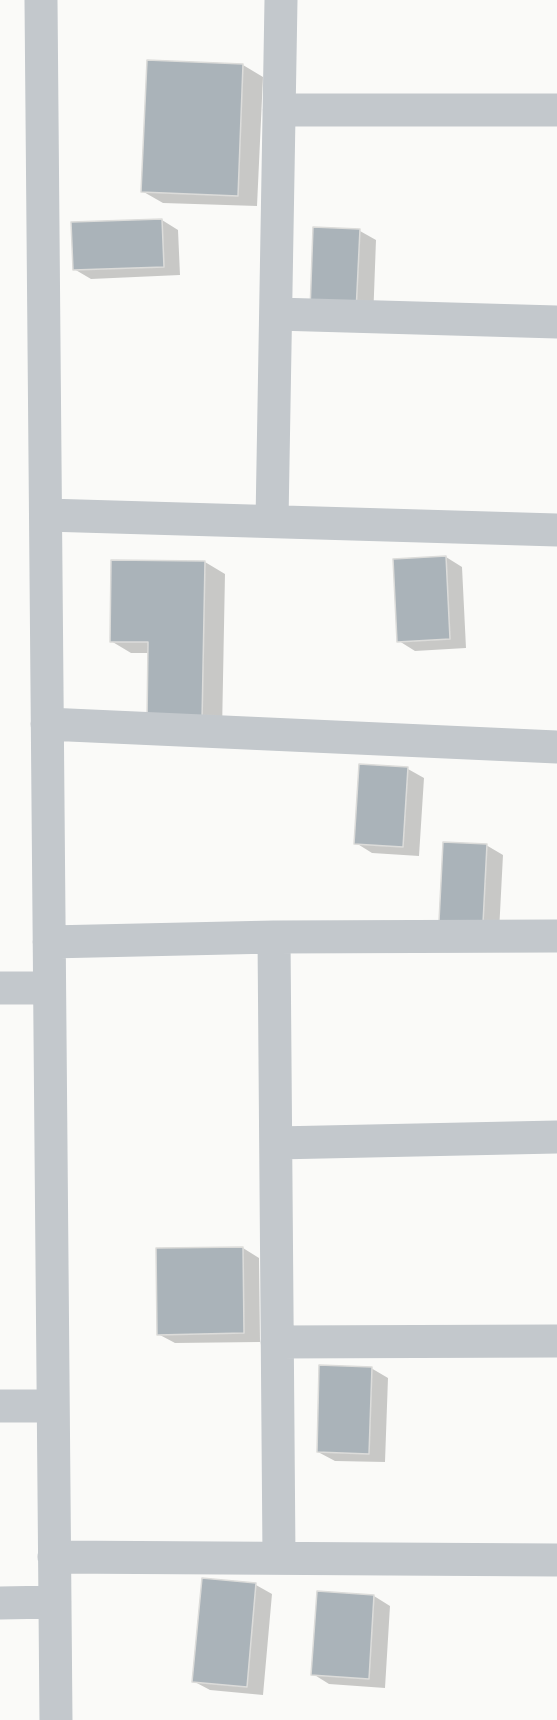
<!DOCTYPE html>
<html>
<head>
<meta charset="utf-8">
<style>
  body { margin:0 }
  canvas { display:block; background:#fafaf8 }
</style>
</head>
<body>
<canvas width="557" height="1720"></canvas>
<script>
const c = document.querySelector('canvas').getContext('2d');
c.lineJoin = 'round';
function fillPath(path, color) {
  c.fillStyle = color;
  c.fill(path, 'evenodd');
}
function strokePath(path, color, width, dash) {
  c.strokeStyle = color;
  c.lineWidth = width;
  c.lineCap = dash ? 'butt' : 'round';
  c.setLineDash(dash || []);
  c.stroke(path);
}
const shadow = new Path2D(`
  M243,65L263,77L257,206L163,203L142,191Z
  M162,220L178,230L180,275L91,279L74,269Z
  M360,231L376,240L373,321L328,319Z
  M446,557L462,567L466,648L415,651L399,641Z
  M205,562L225,574L222,732L169,731L150,653H131L111,641Z
  M408,769L424,778L419,856L372,853L356,843Z
  M486,845L503,855L499,932L457,930Z
  M243,1248L259,1258L260,1342L175,1343L158,1334Z
  M371,1368L388,1378L385,1462L335,1461L318,1452Z
  M256,1585L272,1594L263,1695L210,1690L193,1681Z
  M374,1596L390,1606L385,1688L329,1684L313,1674Z`);
const building = new Path2D(`
  M147,60L243,64L238,196L141,192Z
  M162,219L164,267L73,270L71,222Z
  M313,227L360,229L356,312L310,311Z
  M446,556L450,639L397,642L393,559Z
  M111,560L205,561L202,721L147,720L148,642H110Z
  M359,764L408,767L403,847L354,844Z
  M443,842L487,844L483,923L439,921Z
  M243,1247L244,1333L157,1335L156,1248Z
  M319,1365L372,1367L369,1454L317,1452Z
  M202,1578L256,1583L247,1687L192,1682Z
  M317,1591L374,1595L369,1679L311,1675Z`);
const minor = new Path2D(`
  M41,0L56,1720
  M279,110H557
  M276,314L557,322
  M46,515L557,530
  M272,521L281,0
  M47,724L557,747
  M274,937L279,1557
  M49,942L274,937L557,936
  M0,988H49
  M276,1143L557,1137
  M277,1342L557,1341
  M0,1406H53
  M54,1557L557,1560
  M0,1603L55,1602`);
fillPath(shadow, '#0003');
fillPath(building, '#aab3b9');
strokePath(building, '#dcdcda', 1.5);
strokePath(minor, '#c3c8cc', 33);
</script>
</body>
</html>
